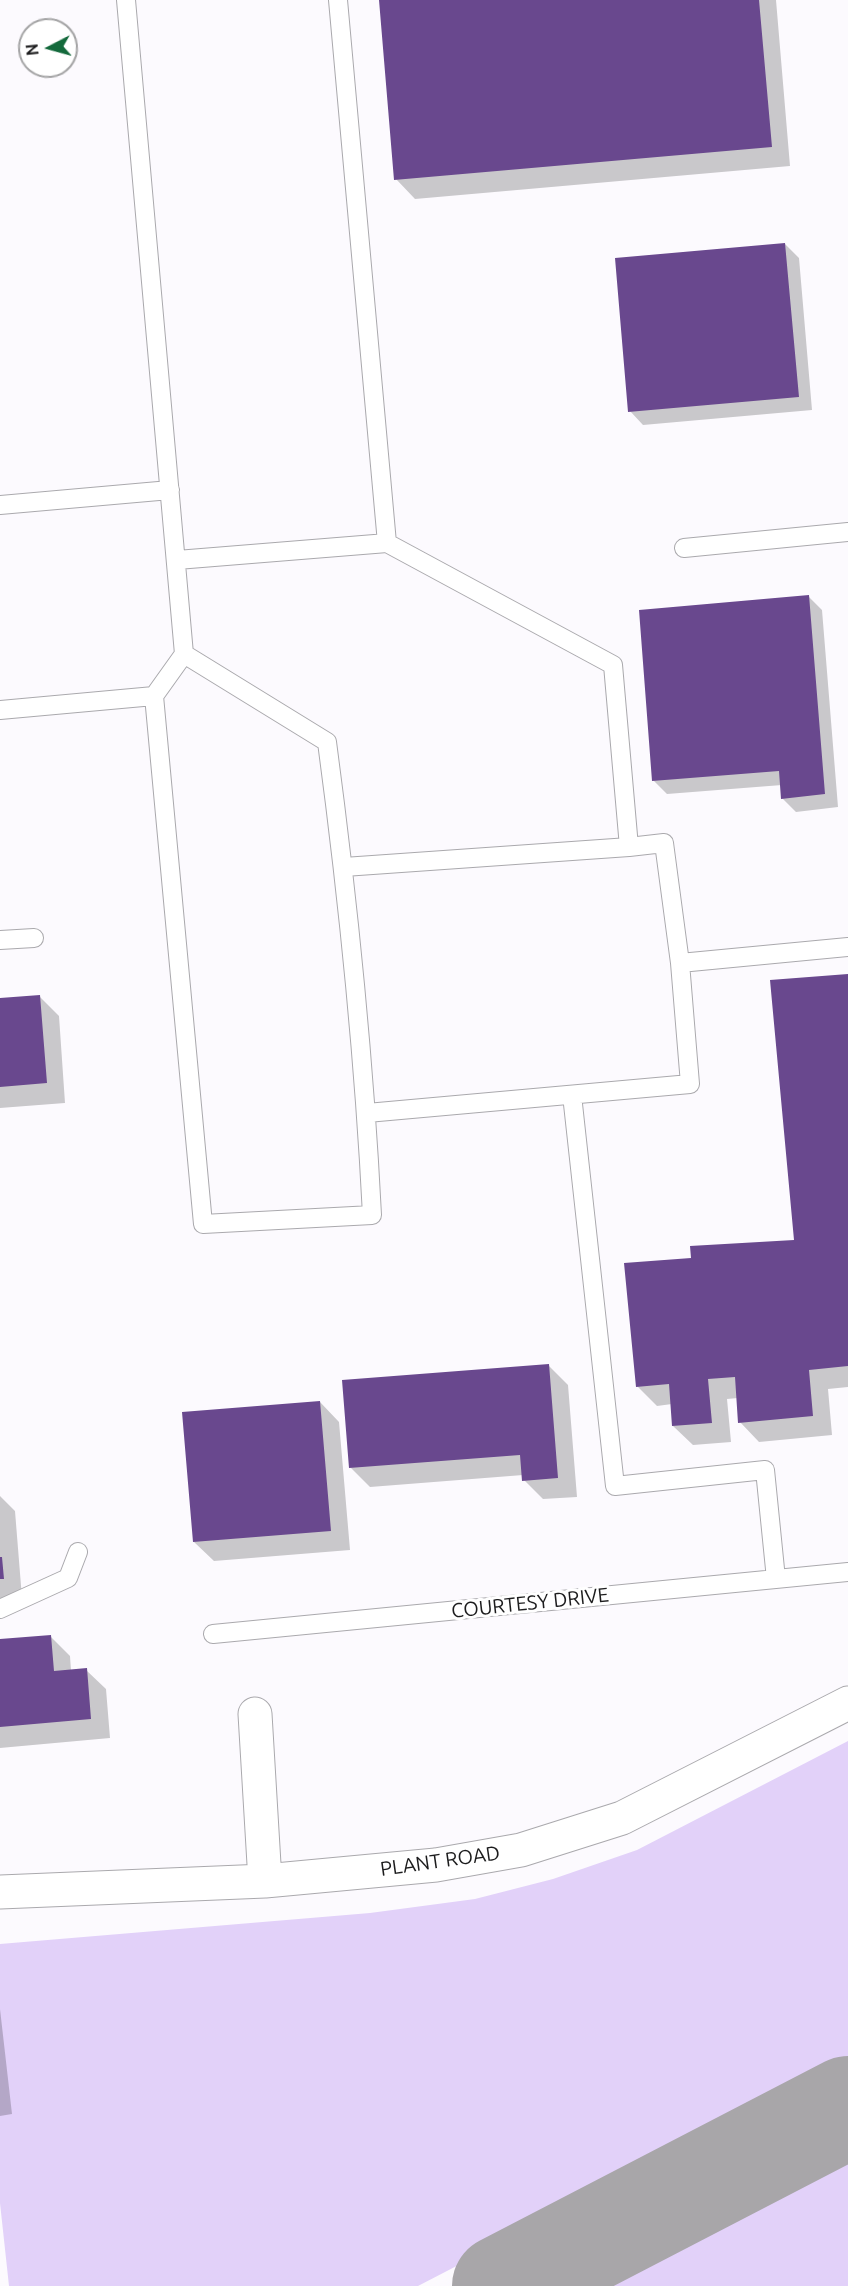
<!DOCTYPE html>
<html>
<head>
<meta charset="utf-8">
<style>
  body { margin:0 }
  #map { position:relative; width:848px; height:2286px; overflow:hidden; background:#fcfafe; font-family:Ubuntu,sans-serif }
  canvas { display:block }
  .north { position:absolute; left:18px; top:18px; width:60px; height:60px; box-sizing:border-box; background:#fff; border:2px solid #a4a4a5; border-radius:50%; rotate:264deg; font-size:16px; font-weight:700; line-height:24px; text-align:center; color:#1c1c1d }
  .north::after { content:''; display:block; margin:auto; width:21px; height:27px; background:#13693b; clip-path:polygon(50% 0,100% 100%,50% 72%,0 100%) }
</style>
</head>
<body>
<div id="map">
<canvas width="848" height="2286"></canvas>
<div class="north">N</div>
</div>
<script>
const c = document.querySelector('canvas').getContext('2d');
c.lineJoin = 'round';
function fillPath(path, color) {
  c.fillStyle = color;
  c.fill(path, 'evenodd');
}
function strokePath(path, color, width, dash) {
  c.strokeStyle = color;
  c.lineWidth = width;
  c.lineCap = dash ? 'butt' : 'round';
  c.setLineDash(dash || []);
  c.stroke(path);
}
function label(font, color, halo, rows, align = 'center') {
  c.font = font + ' Ubuntu,sans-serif';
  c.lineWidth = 6;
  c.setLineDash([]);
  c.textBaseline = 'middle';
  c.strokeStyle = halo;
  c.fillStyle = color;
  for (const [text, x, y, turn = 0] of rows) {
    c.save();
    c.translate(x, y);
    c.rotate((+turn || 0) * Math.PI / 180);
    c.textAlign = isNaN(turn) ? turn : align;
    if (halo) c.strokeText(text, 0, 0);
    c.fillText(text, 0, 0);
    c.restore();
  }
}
const green = new Path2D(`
  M848,1741V2063L418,2286H9L0,2203V1944L370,1913L475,1899L553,1879L637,1850Z
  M848,2156V2286H597Z`);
const shadow = new Path2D(`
  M380,0H776L790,166L415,199L396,179Z
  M785,244L799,258L812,410L643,425L630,411Z
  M809,597L822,610L838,807L796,812L782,798V785L667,794L653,780Z
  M848,975V1387L828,1389L832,1435L759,1442L740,1422L738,1398L727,1399L731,1442L693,1445L673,1426L672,1404L657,1406L637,1386L692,1259L796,1242Z
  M39,996L59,1016L65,1103L0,1108V999Z
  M548,1365L568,1385L577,1497L543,1499L524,1480L523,1475L370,1487L350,1467Z
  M320,1402L339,1422L350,1550L214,1561L194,1542Z
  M0,1496L15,1511L22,1598L0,1600Z
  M50,1636L70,1656L71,1671L86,1670L106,1689L110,1738L0,1748V1641Z
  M0,2009L12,2114L0,2116Z`);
const taxiway = new Path2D(`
  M503,2286L848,2107`);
const building = new Path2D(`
  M379,0H759L772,147L394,180Z
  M785,243L799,397L628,412L615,258Z
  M809,595L825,794L781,799L779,771L652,781L639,610Z
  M848,974V1366L809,1370L813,1416L738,1423L735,1377L708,1379L712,1423L672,1426L669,1384L636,1387L624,1263L691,1258L690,1246L794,1240L770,980Z
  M40,995L47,1083L0,1087V998Z
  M549,1364L558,1478L522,1481L520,1455L349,1468L342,1380Z
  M320,1401L331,1531L193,1542L182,1412Z
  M0,1557H2L4,1579H0Z
  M51,1635L54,1671L87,1668L91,1719L0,1727V1639Z`);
const lane = new Path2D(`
  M126,0L184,654L154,696L203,1224L372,1215C364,1056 348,899 327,742L184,654
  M338,0L387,543
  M0,505L170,490
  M684,548L848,532
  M177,560L387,543L613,665L629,847L344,867
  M0,710L154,696
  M629,847L664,843L680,963
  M0,940L34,938
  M572,1095L615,1486L765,1470L776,1579
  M367,1113L690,1084L680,963L848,947
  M0,1609L68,1578L78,1552
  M213,1634L848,1572`);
const street = new Path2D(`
  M255,1714L265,1881
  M0,1892L265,1881L436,1865L521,1850L622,1818L848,1703`);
const streetNames = [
  ["COURTESY DRIVE",530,1603,-6],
  ["PLANT ROAD",440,1861,-8]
];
fillPath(green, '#e2d1f9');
fillPath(shadow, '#0003');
strokePath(taxiway, '#a8a6a9', 102);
fillPath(building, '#69488e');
strokePath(lane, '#aaa9ad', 20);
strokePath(street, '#aaa9ad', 35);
strokePath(lane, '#fff', 18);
strokePath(street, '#fff', 33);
label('20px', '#1c1c1d', '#fff', streetNames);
</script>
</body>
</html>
